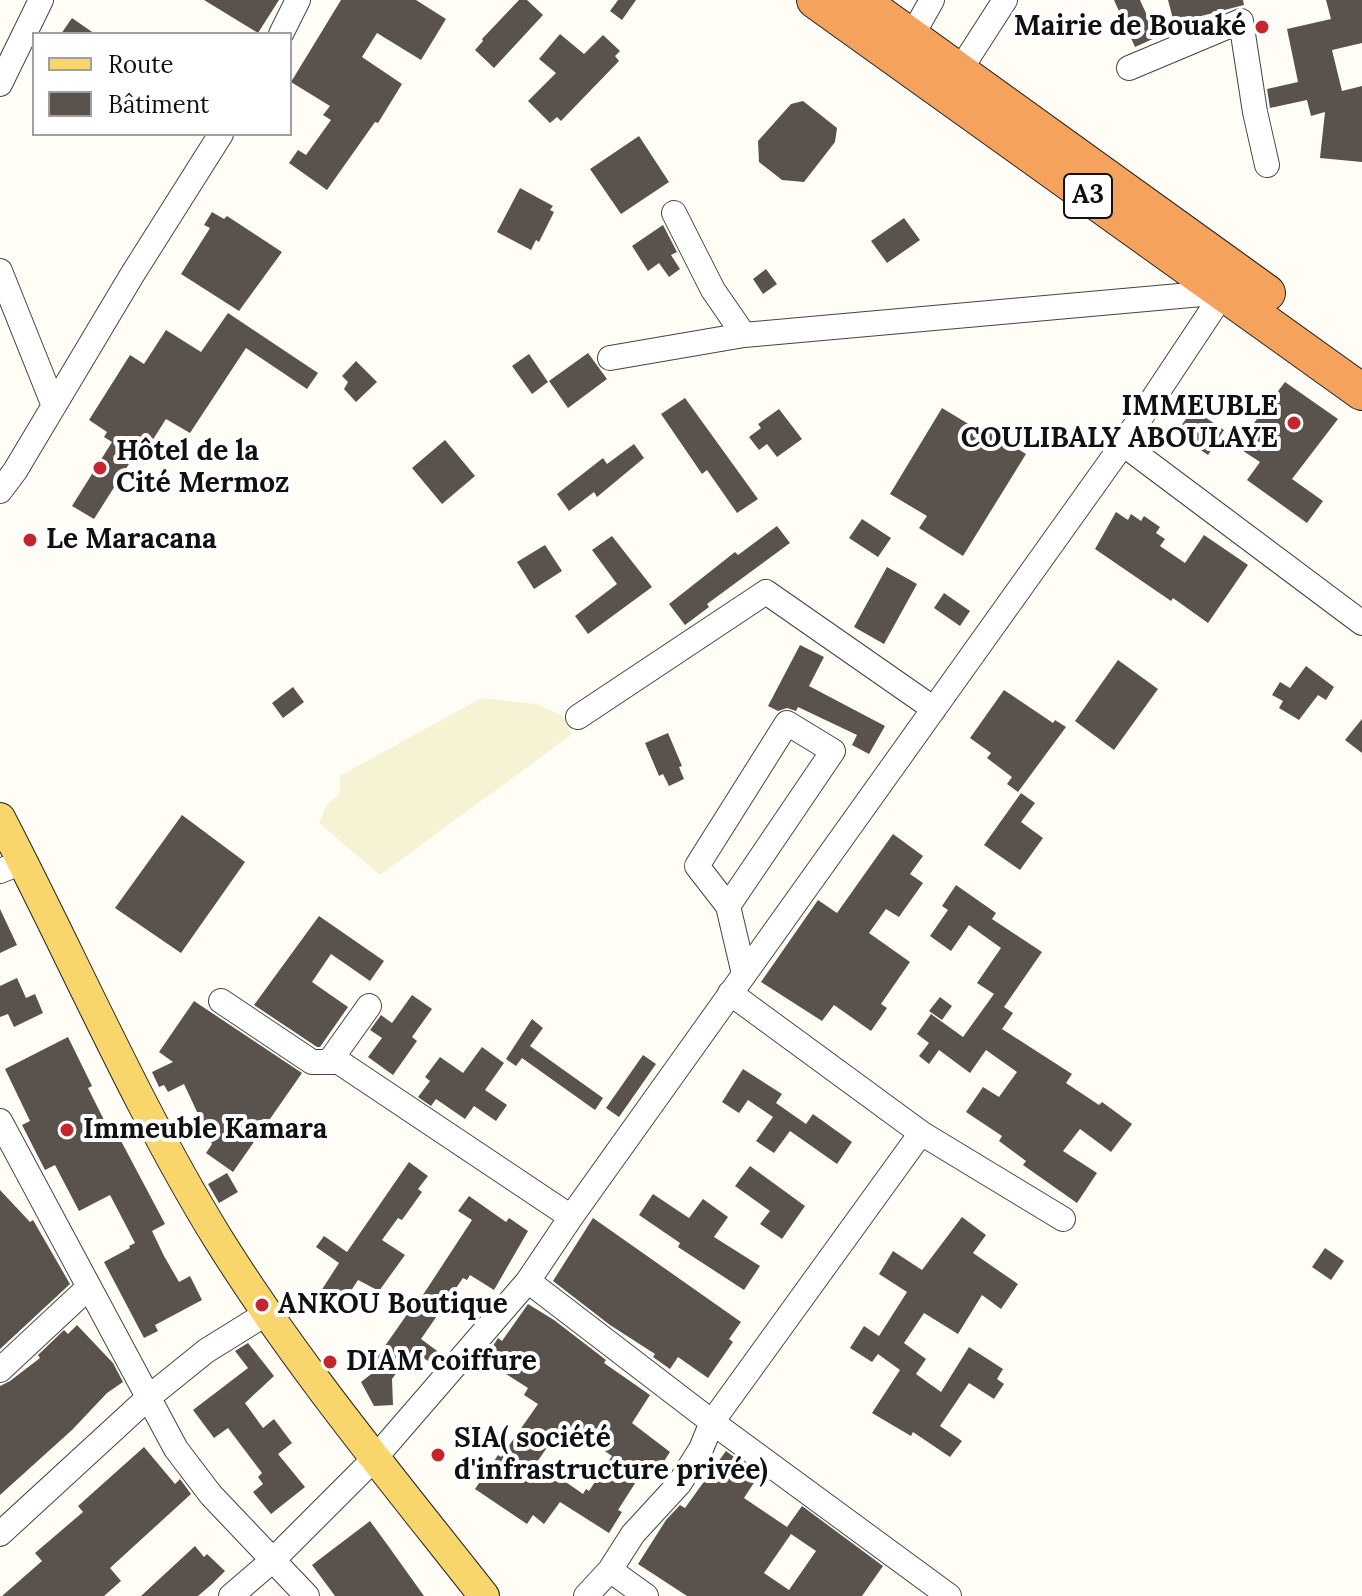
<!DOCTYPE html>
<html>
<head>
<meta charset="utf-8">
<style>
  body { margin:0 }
  #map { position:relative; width:1362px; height:1596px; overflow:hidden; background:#fffdf5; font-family:Lora,serif }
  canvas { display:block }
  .legend { position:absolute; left:32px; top:32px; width:260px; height:104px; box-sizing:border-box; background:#fff; border:2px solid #a0a0a0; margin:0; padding:10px 14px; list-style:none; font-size:24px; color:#111 }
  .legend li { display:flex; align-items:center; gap:16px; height:40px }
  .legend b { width:40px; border:2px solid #a0a0a0 }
</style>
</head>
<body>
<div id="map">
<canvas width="1362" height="1596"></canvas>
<ul class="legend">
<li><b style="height:10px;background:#f9d66b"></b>Route</li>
<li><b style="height:22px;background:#5a524d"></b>Bâtiment</li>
</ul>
</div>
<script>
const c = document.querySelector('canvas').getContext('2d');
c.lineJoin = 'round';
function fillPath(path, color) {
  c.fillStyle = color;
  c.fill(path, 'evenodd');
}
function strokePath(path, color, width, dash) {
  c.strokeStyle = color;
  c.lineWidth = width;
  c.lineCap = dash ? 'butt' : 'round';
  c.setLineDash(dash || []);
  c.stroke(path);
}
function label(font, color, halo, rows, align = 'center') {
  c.font = font + ' Lora,serif';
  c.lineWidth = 8;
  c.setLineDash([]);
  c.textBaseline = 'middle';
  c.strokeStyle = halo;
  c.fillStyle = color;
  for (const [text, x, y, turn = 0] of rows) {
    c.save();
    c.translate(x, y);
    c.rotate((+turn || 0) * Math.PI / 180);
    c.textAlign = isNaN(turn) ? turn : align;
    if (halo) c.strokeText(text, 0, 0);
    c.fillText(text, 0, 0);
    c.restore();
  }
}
const farmland = new Path2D(`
  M481,698L536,704L565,717L571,735L380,875L319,823L326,806L340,793V776Z`);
const building = new Path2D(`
  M204,0H279L258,33Z
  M341,0H416L446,19L421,60L377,33L362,57L402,84L378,123L375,122L327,190L289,163L298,150L306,155L331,120L323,115L330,106L291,82Z
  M519,0H527L543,15L494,68L475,50L483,41L482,39Z
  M618,0H636L622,20L610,11Z
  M1114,0H1140L1155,33V38L1135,47Z
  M1168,0H1243L1244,5L1174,23Z
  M1326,0H1362V43L1332,50L1342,91L1362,86V162L1320,158L1325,112L1311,116L1307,100L1270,108L1267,89L1298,82L1287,29L1331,19Z
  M72,18L95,34H61Z
  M560,34L584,54L603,35L620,51L615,56L619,61L561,121L557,117L550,123L528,101L556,73L539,59Z
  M803,101L837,128L835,142L804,182L782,180L759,162L758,141L791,104Z
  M639,136L669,182L621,214L590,169Z
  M520,188L553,206L550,210L554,212L539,242L536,240L531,250L497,232Z
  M212,212L224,219L227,216L282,252L239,311L181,274L210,228L204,225Z
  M904,218L920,240L887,263L871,241Z
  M663,225L677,252L671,255L680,269L669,277L659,263L648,271L632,246Z
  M766,269L777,284L763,294L753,279Z
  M228,313L318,373L307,389L246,348L190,433L166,419L140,460L134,456L94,519L72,506L112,442L104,437L107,432L89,420L130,355L144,364L166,330L201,352Z
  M588,353L607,379L568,408L549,381Z
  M529,354L548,382L532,394L512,366Z
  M356,361L377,382L356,402L344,389L348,382L342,376Z
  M1285,382L1338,419L1292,479L1323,501L1307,523L1247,480L1260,462L1231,443L1238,431L1245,435Z
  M685,398L758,499L737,513L707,470L702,474L661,414Z
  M942,408L980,431L982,427L1026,454L963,556L919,528L927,516L890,494Z
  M779,409L802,439L777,457L767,444L759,450L749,437L761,428L758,424Z
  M1193,409L1224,430L1208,455L1176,433Z
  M445,440L475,476L442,504L412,468Z
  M634,444L644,458L597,497L594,492L569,511L557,494L603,458L607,464Z
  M1116,512L1128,520L1131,514L1141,521L1144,516L1160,527L1156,533L1165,539L1160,546L1185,563L1204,535L1248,565L1208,623L1173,598L1171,601L1095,549Z
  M862,519L891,538L878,557L849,538Z
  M777,526L790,543L707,604L709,607L685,625L669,604L735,552L738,555Z
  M612,536L652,587L588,634L575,616L617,584L592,550Z
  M545,545L562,571L534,589L517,562Z
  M887,567L917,584L884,644L854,627Z
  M944,593L970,611L960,626L934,608Z
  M800,645L824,657L809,686L885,726L869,754L852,745L857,735L798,707L796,711L787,708L778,711L768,706Z
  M1118,660L1158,689L1114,750L1075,721Z
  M1306,666L1334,687L1326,700L1318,695L1299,720L1279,708L1283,701L1272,695L1280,682L1290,688Z
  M293,687L304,702L283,718L272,703Z
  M1004,690L1053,723L1055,720L1066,727L1018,792L1007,784L1012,777L987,758L991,753L970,738Z
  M1362,719V753L1345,740Z
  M668,733L682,766L679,767L684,779L669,786L663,774L659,776L645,743Z
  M1021,793L1035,803L1021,822L1043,838L1020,870L984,845Z
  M182,815L245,862L181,953L115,908Z
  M893,834L923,856L910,874L923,883L899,917L886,909L869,933L910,962L881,1004L887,1008L871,1031L834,1005L822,1021L761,982L818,900L837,913Z
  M956,885L996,913L992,919L1042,952L1004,1007L1013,1013L1002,1029L1072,1074L1066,1083L1099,1105L1102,1102L1132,1124L1111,1152L1080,1129L1063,1151L1097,1173L1077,1203L1023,1165L1026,1161L999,1141L1002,1136L966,1112L983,1087L999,1097L1017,1072L986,1050L970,1073L939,1050L929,1064L919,1056L929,1043L917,1034L931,1014L963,1037L994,994L977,983L1001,948L969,925L951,951L930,936L948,910L942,906Z
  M0,909L17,945L0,953Z
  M319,916L384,961L370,981L331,954L312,982L348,1007L320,1047H317L254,1005Z
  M17,978L26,998L35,994L43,1013L14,1027L8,1014L0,1017V986Z
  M412,995L432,1009L412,1037L417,1041L393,1075L368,1057L382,1038L370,1030L381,1015L392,1023Z
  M940,997L952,1006L942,1020L929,1011Z
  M194,1001L302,1073L233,1172L206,1153L212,1144L184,1084L168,1092L164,1085L159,1087L152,1072L173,1062L159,1052Z
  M532,1019L543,1028L530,1046L603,1098L595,1110L522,1058L516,1066L506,1059Z
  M68,1037L92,1086L88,1088L115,1142L120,1139L165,1224L152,1231L164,1256L179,1282L190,1276L202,1300L155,1325L158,1331L144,1338L104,1262L130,1248L129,1246L135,1243L121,1216L110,1195L79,1211L55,1165L45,1170L22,1125L30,1121L5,1069Z
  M482,1047L504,1063L485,1090L507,1105L496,1121L474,1106L465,1119L436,1099L431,1106L418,1097L430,1081L425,1077L440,1057L463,1073Z
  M643,1055L656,1064L619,1117L606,1108Z
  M743,1069L782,1094L776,1103L806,1124L813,1114L852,1142L837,1164L790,1131L774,1153L756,1141L773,1117L748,1100L739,1113L722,1102Z
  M409,1162L428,1176L418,1189L422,1192L402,1220L398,1218L382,1240L405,1255L379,1291L358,1280L349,1294L345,1292L336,1305L319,1294L339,1263L316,1247L324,1236L347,1252Z
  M750,1166L805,1206L782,1239L760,1224L770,1211L735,1186Z
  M227,1173L238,1192L219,1203L208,1184Z
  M0,1190L30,1222L33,1220L70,1284L0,1349Z
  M653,1194L689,1218L703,1199L728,1217L714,1237L760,1266L744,1290L678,1247L680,1243L639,1215Z
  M469,1196L506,1222L509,1218L528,1231L494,1290L470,1275L467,1280L463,1278L421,1339L440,1353L432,1364L413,1350L392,1379L393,1405L374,1406L361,1382L379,1368L373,1363L415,1303L417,1304L472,1220L458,1211Z
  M962,1217L986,1235L973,1253L1018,1284L1001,1309L982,1295L958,1334L924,1313L904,1343L926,1359L916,1374L941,1392L969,1347L1003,1369L997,1379L1004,1384L994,1399L969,1383L940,1426L962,1441L950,1457L913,1432L911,1436L872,1413L900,1370L878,1354L872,1362L850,1348L864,1326L879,1336L907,1292L879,1274L893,1251L922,1270Z
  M593,1218L741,1322L729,1339L733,1342L708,1378L678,1357L670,1369L653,1357L655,1354L610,1325L553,1281Z
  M1325,1248L1344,1261L1331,1280L1312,1267Z
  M528,1304L554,1320L606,1360L604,1363L650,1395L632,1423L670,1452L652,1480L641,1474L618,1510L622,1512L609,1533L560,1502L544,1524L533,1515L527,1524L475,1489L498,1455L501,1457L538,1404L524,1395L528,1388L484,1360L498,1338L502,1341ZM564,1423L612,1456L589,1491L586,1489L583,1494L537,1462Z
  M77,1325L113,1363L123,1382L107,1393L72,1430L0,1495V1386L10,1381L40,1358L38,1355L64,1330L68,1334Z
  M248,1343L274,1376L245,1403L263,1428L274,1419L292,1443L278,1454L305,1487L271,1514L253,1492L263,1484L258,1477L262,1473L228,1428L214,1438L193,1410L248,1368L235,1351Z
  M144,1447L175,1484L180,1479L191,1494L110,1568L121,1581L104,1596H2L42,1561L35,1553L83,1512L78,1506Z
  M726,1451L759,1475L744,1498L787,1527L802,1506L883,1566L862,1596H687L638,1564L666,1520L680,1505L685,1508ZM791,1534L816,1551L789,1590L764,1573Z
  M370,1521L389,1547L424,1596H335L312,1565Z
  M195,1546L204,1557L207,1554L225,1571L212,1584L198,1596H141Z`);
const minor = new Path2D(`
  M281,34L298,0
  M911,37L932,0
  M1129,68L1241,21L1255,112L1267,165
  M960,70L1005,0
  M0,84L41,0
  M674,213L713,290L744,335
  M0,271L54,406
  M610,358L744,335L1224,292
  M1123,444L1362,623
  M0,491L15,471L132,275L221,134
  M578,717L766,592L934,709
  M0,871L23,862
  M728,906L697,866L787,723L833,751L728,906L744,974
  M730,993L921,1133L1063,1219
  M221,1001L312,1062H339L571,1217
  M329,1062L369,1006
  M0,1121L176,1449L211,1495L307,1596
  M528,1281L712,1422L949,1596
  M0,1370L89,1287
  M0,1534L149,1397L206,1351L267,1313
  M610,1570L646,1596
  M231,1596L274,1559L375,1458L528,1281L571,1217L1123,444L1224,292
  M586,1596L610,1570L633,1534L679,1484L701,1449L712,1422L921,1133`);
const major = new Path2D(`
  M0,818C72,956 136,1105 217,1237C296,1364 392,1479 484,1596`);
const highway = new Path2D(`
  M815,0L1362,392
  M860,0L1267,293`);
const markers = [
  [1262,27,8,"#c4262e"],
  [1294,423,8,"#c4262e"],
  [100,468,8,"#c4262e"],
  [30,540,8,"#c4262e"],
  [67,1130,8,"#c4262e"],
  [262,1305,8,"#c4262e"],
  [330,1362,8,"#c4262e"],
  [438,1455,8,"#c4262e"]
];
const shields = [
  [1088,196,48]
];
const shieldNames = [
  ["A3",1088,196]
];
const poiNames = [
  ["Mairie de Bouaké",1246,27,"right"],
  ["IMMEUBLE",1278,407,"right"],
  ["COULIBALY ABOULAYE",1278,439,"right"],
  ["Hôtel de la",116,452],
  ["Cité Mermoz",116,484],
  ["Le Maracana",46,540],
  ["Immeuble Kamara",83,1130],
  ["ANKOU Boutique",278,1305],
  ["DIAM coiffure",346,1362],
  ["SIA( société",454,1439],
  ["d'infrastructure privée)",454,1471]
];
fillPath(farmland, '#f6f3d4');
fillPath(building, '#5a524d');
strokePath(minor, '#444', 26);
strokePath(major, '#222', 32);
strokePath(highway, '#222', 38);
strokePath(minor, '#fff', 24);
strokePath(major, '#f9d66b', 30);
strokePath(highway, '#f5a25d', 36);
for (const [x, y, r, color] of markers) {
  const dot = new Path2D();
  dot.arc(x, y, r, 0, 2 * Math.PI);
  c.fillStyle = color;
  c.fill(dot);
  strokePath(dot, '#fff', 3);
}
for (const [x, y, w] of shields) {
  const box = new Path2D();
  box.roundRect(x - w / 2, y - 22, w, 44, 6);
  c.fillStyle = '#fff';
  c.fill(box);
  strokePath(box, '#111', 2);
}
label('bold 26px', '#111', null, shieldNames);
label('bold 28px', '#111', '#fff', poiNames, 'left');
</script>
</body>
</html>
